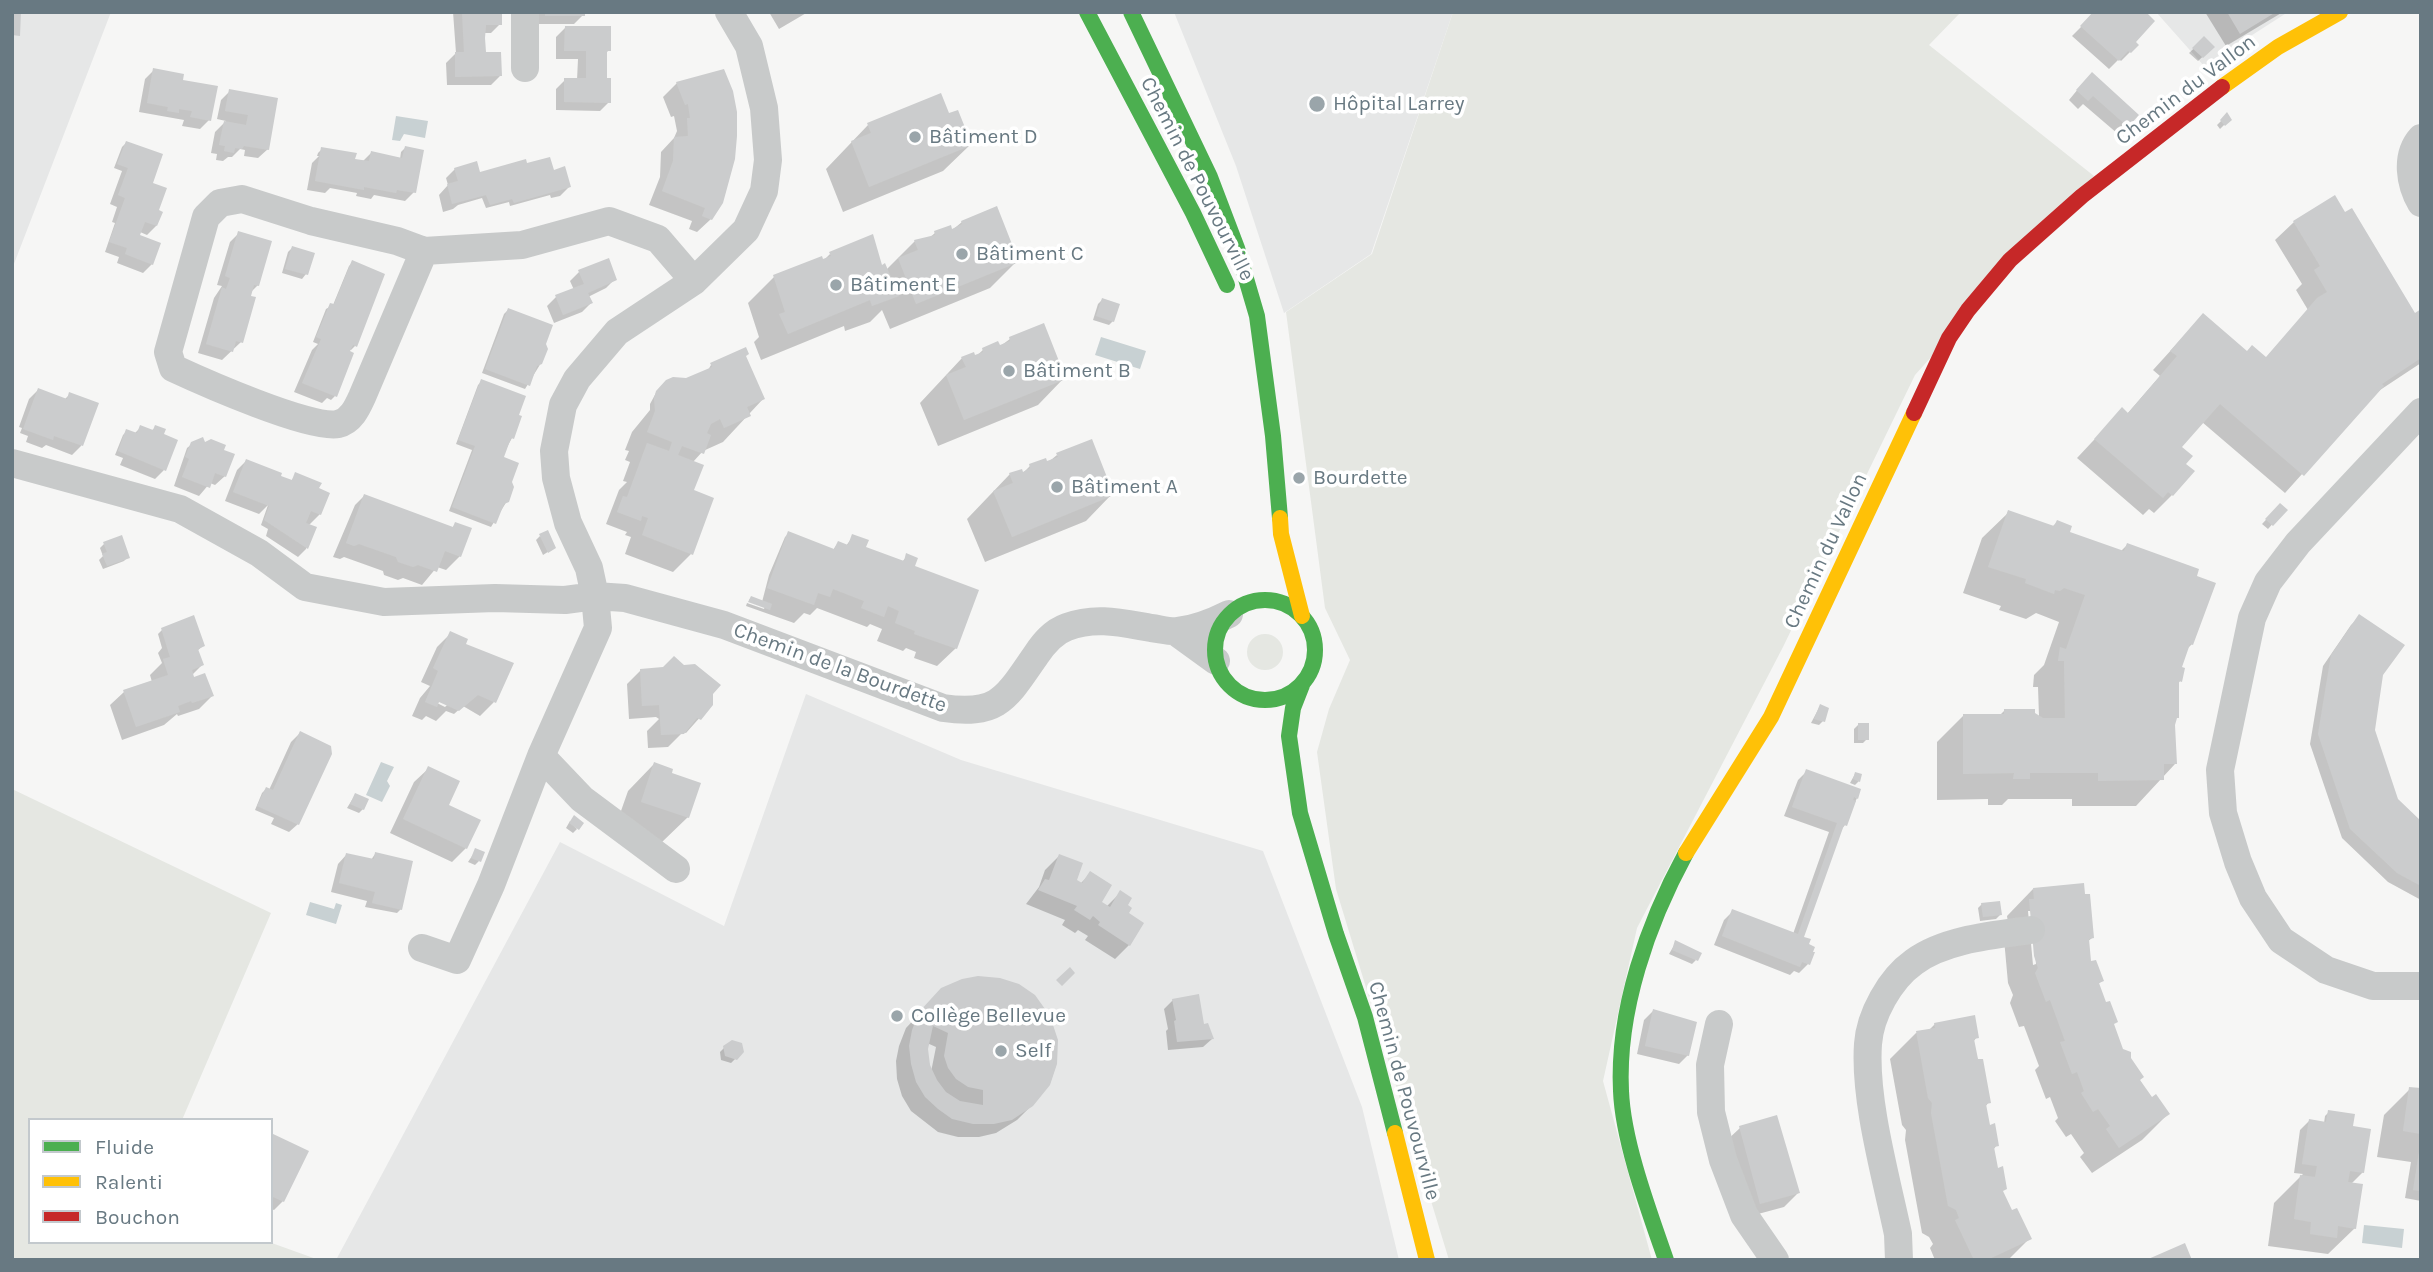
<!DOCTYPE html>
<html>
<head>
<meta charset="utf-8">
<style>
  body { margin:0 }
  #map { position:relative; width:2433px; height:1272px; overflow:hidden; background:#f6f6f5; font-family:Karla,sans-serif }
  canvas { display:block }
  .frame { position:absolute; inset:0; border:14px solid #687982; pointer-events:none }
  .legend { position:absolute; left:28px; top:1118px; width:245px; height:126px; box-sizing:border-box; background:#fff; border:2px solid #c3c9cd; margin:0; padding:9px 12px; list-style:none; font-size:21px; color:#687982 }
  .legend li { display:flex; align-items:center; gap:14px; height:35px }
  .legend b { width:35px; border:2px solid #c3c9cd }
</style>
</head>
<body>
<div id="map">
<canvas width="2433" height="1272"></canvas>
<div class="frame"></div>
<ul class="legend">
<li><b style="height:9px;background:#4caf50"></b>Fluide</li>
<li><b style="height:9px;background:#ffc107"></b>Ralenti</li>
<li><b style="height:9px;background:#c62828"></b>Bouchon</li>
</ul>
</div>
<script>
const c = document.querySelector('canvas').getContext('2d');
c.lineJoin = 'round';
function fillPath(path, color) {
  c.fillStyle = color;
  c.fill(path, 'evenodd');
}
function strokePath(path, color, width, dash) {
  c.strokeStyle = color;
  c.lineWidth = width;
  c.lineCap = dash ? 'butt' : 'round';
  c.setLineDash(dash || []);
  c.stroke(path);
}
function label(font, color, halo, rows, align = 'center') {
  c.font = font + ' Karla,sans-serif';
  c.lineWidth = 7;
  c.setLineDash([]);
  c.textBaseline = 'middle';
  c.strokeStyle = halo;
  c.fillStyle = color;
  for (const [text, x, y, turn = 0] of rows) {
    c.save();
    c.translate(x, y);
    c.rotate((+turn || 0) * Math.PI / 180);
    c.textAlign = isNaN(turn) ? turn : align;
    if (halo) c.strokeText(text, 0, 0);
    c.fillText(text, 0, 0);
    c.restore();
  }
}
const built = new Path2D(`
  M12,12H111L12,269Z
  M1174,12H1453L1371,254L1284,313L1236,166Z
  M2156,12H2288L2204,66Z
  M806,694L961,760L1263,851L1362,1107L1399,1260H336L560,842L724,926Z`);
const green = new Path2D(`
  M1453,12H1961L1929,45L2094,176L1915,375L1783,647L1637,928L1603,1081L1652,1260H1449L1336,889L1317,752L1329,709L1350,660L1325,608L1286,312L1372,254Z
  M1247 652a18 18 0 1 1 36 0a18 18 0 1 1-36 0Z
  M12,789L271,913L182,1120H30V1242H269L319,1260H12Z`);
const water = new Path2D(`
  M396,116L428,121L425,138L404,134L400,141L392,140Z
  M1101,337L1146,351L1140,369L1095,355Z
  M381,762L394,767L387,781L390,786L382,802L366,795Z
  M310,902L334,909L336,903L342,905L336,924L306,915Z
  M2364,1225L2404,1229L2402,1248L2362,1243Z`);
const shadow = new Path2D(`
  M453,12H500V24L491,33H484V54L500,76L491,85H447L446,63L456,53Z
  M536,12H583V15L574,24H536Z
  M769,12H808L779,29Z
  M2096,12L2137,45L2121,61L2119,59L2109,69L2072,36Z
  M2205,12H2283L2226,46Z
  M565,28L609,50L605,54L609,102L600,111L556,110V89L565,80H577L578,59H556V37Z
  M2204,39L2213,47L2198,61L2189,53Z
  M154,70L182,79L209,120L200,129L182,126L184,120L139,112L145,79Z
  M722,71L711,219L697,232L689,229L692,221L649,205L660,177L661,152L674,138L677,131L674,116L671,117L663,97L677,83Z
  M2083,83L2137,115L2118,134L2083,104L2078,109L2069,100Z
  M230,91L276,100L268,149L258,158L244,156L245,150L240,149L232,157H228L223,161L216,160L217,154L211,153L215,132L226,121L217,119L221,100Z
  M948,115L970,145L943,171L843,212L826,169L868,125L878,121Z
  M2227,115L2230,119L2220,129L2217,125Z
  M126,143L151,184L157,211L156,226L147,235L140,232L138,236L152,264L143,273L117,263L119,257L105,252L115,223L112,222L117,207L110,204L122,171L114,168L122,147Z
  M405,148L414,192L405,201L374,195L371,199L356,196L357,193L330,188L325,193L307,190L312,163L319,156H317L318,153L322,149L362,162L371,153L400,159L401,152Z
  M526,165L553,172L569,187L560,196L551,198L550,195L510,206L509,202L486,208L482,198L458,205L453,209L443,212L439,195L448,185L446,178L455,169L479,175Z
  M962,222L1017,261L990,288L890,329L882,310L870,322L845,331L844,326L761,360L754,342L759,337L748,303L774,277L822,262L830,254L886,270L915,241L929,238L935,233L951,231Z
  M2294,222L2415,315L2421,311V363L2374,394L2285,493L2202,422L2180,448L2184,464L2172,495L2154,513L2149,509L2143,515L2077,458L2122,410L2127,414L2160,376L2153,370L2203,315L2247,353L2265,359L2308,310L2296,290L2302,284L2275,240Z
  M239,233L258,285L250,293L241,342L222,360L198,353L214,298L222,286L217,285L230,242Z
  M292,248L306,274L302,279L282,273L288,252Z
  M353,262L355,346L351,350L342,347L352,354L335,396L331,400L327,398L322,403L294,392L312,350L318,344L313,342L326,309L333,305L349,266Z
  M579,272L615,279L606,288L588,297L591,303L582,312L554,323L547,306L556,297L574,290L570,281Z
  M1102,300L1113,321L1109,325L1093,320L1098,304Z
  M508,310L544,344L541,363L525,389L482,373L504,314Z
  M1010,339L1064,378L1038,405L938,446L920,403L962,358H974L983,350L999,347Z
  M744,356L763,399L723,442L703,451L693,462L691,554L673,572L625,554L631,537L625,535L627,532L606,524L619,490L627,482L623,481L630,462L625,460L629,451L625,450L632,432L650,410V404L657,391L708,370L711,365Z
  M482,381L512,438L501,458L510,482L507,501L491,527L449,511L472,450L456,444L478,385Z
  M38,390L61,403L70,394L97,404L81,446L72,455L46,445L42,448L26,442L28,436L20,433L22,428L19,427L29,399Z
  M141,427L151,431L156,427L161,435L176,441L164,470L155,479L120,465L123,458L115,455L123,435L127,431L134,434Z
  M192,444L225,476L215,485L210,483L199,496L174,486L187,448Z
  M1057,455L1112,494L1086,521L985,562L967,519L1010,474H1022L1030,466L1046,464Z
  M246,461L291,481L296,474L317,489L320,514L309,525L315,528L306,549L298,557L266,536L268,529L261,525L268,505L259,514L225,501L237,470Z
  M364,496L452,528L455,524L460,556L446,570L437,567L422,585L403,578L398,580L384,575L383,571L344,557L340,559L333,557L355,505Z
  M2280,505L2285,510L2268,529L2262,524Z
  M2009,512L2052,527L2057,522L2068,533L2121,551L2127,545L2192,644L2185,651L2179,668L2180,681L2178,684L2174,720L2175,764L2136,806H2072V799H2008L2002,805H1988V799L1937,800V742L1963,716L2000,715L2004,711L2039,717L2038,687H2033L2034,675L2044,665L2059,622L2036,613L2026,619L1999,610L2001,606L1963,593L1982,538Z
  M789,533L833,550L838,543L846,546L853,536L864,548L902,562L907,556L914,565L956,648L937,666L914,658L916,652L906,648L903,651L877,641L882,629L870,624L867,627L817,608L810,615L804,613L794,623L746,606L747,603L764,609L765,606L749,600L751,598L762,602L769,575L785,537Z
  M540,536L554,548L543,555L536,540Z
  M121,537L128,557L124,561L103,569L99,560L103,556L100,548L104,544Z
  M2360,616L2382,674L2373,730L2397,800L2421,823V900L2388,882L2342,838L2310,744L2323,666L2351,625Z
  M162,630L203,646L197,651L202,665L192,675L212,696L199,709L178,716L177,714L164,725L122,740L110,705L124,692L152,682L150,675L162,663L158,653L162,648L158,634Z
  M451,633L463,645L494,702L480,716L463,706L454,714L446,711L436,721L426,716L422,720L412,716L420,698L430,686L421,682L437,647ZM432,697L448,704L445,707L431,700Z
  M641,670H675L711,705L686,733L683,732L668,747L648,748L647,731L659,719L656,717L629,719L627,684Z
  M1820,706L1823,721L1819,725L1811,723Z
  M1858,725L1867,739L1863,743H1854V729Z
  M300,733L298,824L289,832L271,824L274,818L255,810L262,793L266,789L269,790L291,742Z
  M654,764L669,774L688,817L661,843L615,828L628,791Z
  M428,769L466,848L452,862L390,833L414,782Z
  M1807,771L1857,798L1845,825L1841,830L1802,938L1808,964L1799,973L1794,971L1790,975L1714,945L1724,920L1733,911L1793,934L1829,832L1784,816L1798,780Z
  M1855,774L1859,781L1855,785L1850,783Z
  M355,795L363,809L359,813L347,808Z
  M570,821L577,829L573,833L566,828Z
  M476,850L479,861L475,865L468,862Z
  M347,854L371,860L375,854L401,909L397,913L365,907L367,901L331,892L338,864Z
  M1059,856L1075,881L1080,884L1090,874L1100,902L1106,907L1121,892L1126,905L1129,945L1115,959L1085,940L1088,936L1078,930L1075,933L1062,925L1065,920L1026,904L1039,887L1045,870Z
  M2033,889L2092,938L2087,942L2089,964L2102,981L2097,985L2122,1050L2151,1099L2168,1114L2142,1140L2092,1173L2080,1157L2084,1153L2071,1134L2066,1137L2055,1121L2058,1118L2050,1097L2046,1099L2035,1070L2039,1066L2024,1026L2019,1027L2010,1003L2013,995L2008,983L2003,928L2008,923L2007,916ZM2028,911H2032L2036,964L2033,965Z
  M1982,904L2000,915L1996,919L1980,921L1978,908Z
  M1676,942L1696,960L1692,964L1669,954Z
  M942,990L1032,1105L1017,1120L996,1133L979,1137H958L938,1132L911,1111L902,1096L897,1079L896,1061L899,1046L906,1028ZM927,1043L936,1047L931,1072L926,1049Z
  M1173,1000L1203,1026L1212,1039L1203,1047L1168,1050L1166,1031L1168,1029L1164,1009Z
  M1653,1011L1688,1055L1679,1064L1637,1054L1644,1020Z
  M1935,1024L1977,1037L1973,1042L1989,1102L1985,1107L1989,1127L1997,1145L1993,1150L2002,1192L2012,1213L2030,1238L2008,1260H1935L1930,1248L1933,1244L1929,1237L1922,1233L1905,1140L1906,1130L1902,1125L1890,1059L1916,1033L1928,1031Z
  M724,1048L742,1052L731,1063L721,1060L720,1052Z
  M2410,1089L2421,1090V1201L2405,1198L2411,1162L2377,1157L2384,1115Z
  M2329,1112L2363,1172L2351,1184L2355,1228L2328,1254L2268,1246L2274,1203L2303,1174L2294,1173L2300,1130L2309,1121L2324,1123L2325,1116Z
  M1740,1128L1798,1193L1784,1207L1747,1217L1726,1141Z
  M271,1135L283,1201L274,1210L271,1209Z`);
const building = new Path2D(`
  M12,12H21L20,36L12,35Z
  M462,12H502V25H486L485,38L486,52H501L502,76L455,77V52H464Z
  M545,12H585V16H545Z
  M2093,12H2146L2155,21L2136,42L2139,45L2131,53L2128,51L2119,61L2080,26Z
  M2227,12H2276L2240,34Z
  M565,26H611V51H607V78H611V103L564,102V78H586V51H564Z
  M2204,36L2215,47L2203,58L2192,48Z
  M153,68L184,74L183,80L218,86L211,121L190,117L192,111L179,109V113L167,111L168,107L147,103Z
  M724,69L733,91L737,112V136L735,159L723,203L712,220L702,216L705,208L662,191L673,161L674,137L688,136L687,118H690L688,104L685,105L676,82Z
  M2092,72L2139,115L2128,127L2093,96L2088,101L2076,90Z
  M229,89L278,98L269,150L244,146L242,149L235,148L234,153L224,151L225,146L219,145L224,121L246,125L248,115L225,111Z
  M941,93L949,113L958,110L972,145L869,187L851,141L871,133L867,123Z
  M2227,112L2232,120L2225,126L2220,120Z
  M126,141L163,154L153,183L167,188L159,210L163,212L157,226L145,222L140,235L161,243L153,265L125,254L127,248L109,242L125,198L118,195L128,168L117,164Z
  M405,146L424,150L416,193L397,190L396,193L364,187V190L315,181L321,147L357,153L355,159L369,161L371,151L402,158Z
  M550,157L554,170L565,166L571,187L514,203L512,199L490,205L486,195L452,204L447,184L458,181L454,168L477,161L480,172L526,159L527,163Z
  M2335,195L2345,212L2352,208L2415,313L2421,309V358L2382,384L2384,386L2304,476L2220,404L2182,447L2193,456L2186,464L2195,471L2173,496L2168,492L2163,498L2094,439L2122,407L2128,413L2177,356L2170,351L2203,313L2247,351L2252,345L2266,357L2317,298L2327,292L2314,270L2320,266L2293,221Z
  M997,206L1019,262L916,304L898,258L918,250L914,240L935,235L934,231L951,225L952,229L962,224L961,221Z
  M238,231L272,241L259,286L254,285L251,296L256,297L243,343L236,341L233,352L206,344L222,287L226,289L230,278L225,276Z
  M873,234L882,265L885,263L899,296L872,306L870,300L788,334L779,314L785,312L773,275L822,256L823,259L831,256L829,252Z
  M292,246L315,253L308,275L285,269Z
  M609,258L617,280L588,293L593,303L563,315L555,295L584,284L578,270Z
  M352,260L385,274L357,347L353,345L350,351L354,353L337,397L302,383L321,339L316,337L330,303L334,304Z
  M1102,298L1120,304L1114,322L1096,316Z
  M508,308L553,325L546,344L548,349L542,364L537,366L530,386L485,369Z
  M1044,323L1066,379L964,420L946,375L966,367L961,357L974,352L975,355L983,352L982,348L998,341L1000,345L1010,341L1009,337Z
  M746,347L749,354L746,356L765,399L747,407L751,416L724,428L720,419L711,424L707,433L711,435L704,454L682,446L678,455L704,465L694,490L714,498L693,555L642,535L648,518L642,516L641,521L617,512L623,496L627,497L647,443L669,451L672,442L647,432L655,411L654,398L656,391L666,380L673,377L686,378L712,367L710,363Z
  M481,379L526,396L519,415L522,416L514,439L511,438L504,457L519,463L512,482L514,487L509,502L504,504L496,524L452,507L475,446L458,440Z
  M38,388L67,399L69,392L99,403L83,446L54,436L53,440L23,429Z
  M140,425L153,430L155,425L166,429L164,434L178,440L166,471L118,451L126,429L137,433Z
  M203,437L205,442L211,439L226,445L224,450L235,454L226,477L215,473L210,488L182,477L189,459L185,457L191,442Z
  M1092,439L1114,495L1012,537L993,491L1013,483L1009,473L1022,469L1023,472L1030,468L1029,464L1046,458L1047,461L1058,457L1056,453Z
  M246,459L282,473L281,476L292,480L295,472L322,483L319,488L330,493L321,515L311,511L306,523L317,527L308,549L264,520L269,506L233,492Z
  M364,494L453,527L455,522L472,528L461,557L445,551L437,572L418,565L413,567L398,562L396,557L359,544L354,546L346,543Z
  M2280,503L2288,510L2273,526L2265,519Z
  M2008,510L2054,526L2057,520L2072,526L2070,532L2124,551L2127,543L2199,569L2197,576L2216,583L2193,645L2190,644L2182,667L2185,668L2182,682L2179,681V718H2177L2175,725L2177,764H2164V780L2098,781V773H2030V779H2013L2014,773L1963,774V714H2004V709H2035V713L2043,718H2065L2064,661H2058L2060,647L2066,649L2085,595L2064,588L2060,591L2055,590L2054,594L2025,583L2026,579L1988,567Z
  M548,530L556,548L548,553L539,534Z
  M788,531L834,549L838,541L848,545L852,534L869,540L866,547L904,561L906,553L918,558L915,566L979,590L957,649L914,634L915,631L895,623L899,611L888,606L884,617L861,608L864,601L833,589L830,597L818,593L814,605L767,588Z
  M122,535L130,558L107,566L102,554L107,552L103,542Z
  M751,596L772,604L770,610L748,602Z
  M2359,614L2405,645L2383,675L2375,730L2398,799L2421,821V886L2397,873L2350,829L2318,734L2331,655Z
  M194,615L205,646L198,649L204,665L192,670L194,677L205,673L214,696L192,703L191,701L178,706L180,712L136,727L123,690L168,675L163,659L170,657L161,628Z
  M450,631L468,639L466,644L514,663L496,703L478,695L459,711L439,702L437,707L425,702L438,671L433,668Z
  M674,656L684,665L695,664L721,685L713,694V705L701,720L697,718L684,734L661,735L659,705L642,706L640,669L663,667Z
  M1820,704L1829,708L1825,722L1814,719Z
  M1858,723H1869V740H1858Z
  M300,731L331,746L332,754L299,825L257,806L266,787L273,790Z
  M654,762L673,769L672,773L701,783L689,818L641,802Z
  M428,766L460,781L449,805L481,820L467,849L403,819Z
  M1806,769L1861,789L1858,799L1854,797L1853,800L1856,801L1847,826L1844,825L1804,937L1811,939L1809,944L1815,947L1813,952H1815L1810,965L1802,962L1800,967L1722,936L1732,909L1798,934L1837,823L1792,807Z
  M1855,772L1862,774L1860,782L1853,779Z
  M355,793L369,799L364,810L350,804Z
  M574,815L584,823L579,830L569,823Z
  M475,848L485,852L481,862L471,858Z
  M375,852L413,861L402,910L372,903L375,892L339,883L346,853L374,859Z
  M1059,854L1083,863L1077,880L1082,883L1090,871L1112,885L1102,902L1110,907L1120,890L1132,898L1128,905L1132,908L1129,913L1144,923L1130,946L1098,925L1100,922L1093,916L1090,920L1074,910L1077,906L1038,890L1045,879L1049,880Z
  M2084,883L2085,894H2090L2094,938L2089,939L2091,961L2096,960L2104,981L2099,983L2106,1002L2110,1001L2118,1022L2114,1024L2123,1049L2131,1052V1058L2144,1077L2140,1080L2152,1097L2156,1094L2170,1114L2119,1148L2106,1129L2110,1126L2098,1109L2093,1112L2081,1093L2084,1091L2077,1072L2072,1074L2060,1042L2065,1041L2050,1000L2046,1002L2035,973L2038,968L2034,956L2029,899H2034L2033,888Z
  M2000,901L2002,915L1983,917L1981,903Z
  M1675,940L1702,953L1698,961L1672,950Z
  M1070,967L1075,973L1062,986L1056,980Z
  M978,976L1000,978L1019,984L1035,995L1050,1016L1058,1040L1057,1064L1050,1085L1033,1106L1012,1120L994,1124H973L952,1119L938,1109L925,1097L916,1082L911,1064L909,1046L912,1030L919,1012L941,988L962,979ZM933,1026L948,1033L944,1056L948,1068L956,1079L968,1087L983,1090V1105L960,1101L946,1092L937,1080L930,1065L928,1049Z
  M1199,994L1204,1024L1208,1023L1214,1039L1177,1042L1174,1021L1176,1020L1172,999Z
  M1653,1009L1697,1022L1689,1056L1645,1046Z
  M1975,1015L1979,1038L1974,1039L1978,1059H1983L1991,1103L1986,1104L1990,1125L1995,1123L1999,1146L1994,1147L1998,1168L2003,1166L2007,1189L2003,1191L2012,1210L2017,1208L2032,1239L1987,1260H1974L1955,1220L1959,1218L1956,1210L1948,1206L1931,1113L1932,1103L1928,1098L1916,1031L1935,1028L1934,1023Z
  M732,1040L742,1043L744,1052L737,1060L725,1056L723,1046Z
  M2409,1087L2421,1088V1134L2403,1131Z
  M2328,1110L2355,1114L2353,1126L2371,1129L2364,1173L2350,1171L2348,1182L2363,1184L2356,1229L2338,1226L2337,1238L2310,1234L2311,1222L2294,1219L2300,1175L2315,1177L2317,1166L2302,1164L2309,1119L2326,1122Z
  M1777,1115L1800,1193L1760,1204L1739,1126Z
  M271,1133L309,1151L284,1202L271,1196Z
  M2419,1152H2421V1191L2413,1190Z
  M2185,1243L2192,1260H2146Z`);
const street = new Path2D(`
  M525,12V68
  M2421,138C2405,156 2410,184 2421,203
  M424,251L362,397C357,408 351,421 338,424C311,430 201,381 173,368L168,352L206,217L220,203L242,199L311,221L397,241L424,251L522,245L609,221L658,239L694,281
  M2421,412L2298,543L2268,582L2252,618L2220,770L2223,813L2238,862L2253,898L2281,940L2326,970L2373,986H2421
  M12,463L180,509L259,553L305,587L384,602L495,598L565,600L595,596L625,598L724,625L943,708C999,716 1006,698 1036,655C1044,643 1053,632 1067,627C1096,616 1122,623 1151,628C1160,629 1170,632 1178,631C1196,629 1213,622 1229,614
  M1176,632L1216,661
  M541,756L582,799L676,869
  M422,948L457,960L491,885L541,756L598,628L595,596L589,568L568,523L556,478L554,451L563,405L577,379L617,332L694,281L746,230L764,191L768,160L764,108L749,46L729,12
  M1719,1024L1710,1065L1711,1112L1723,1160L1744,1215L1775,1260
  M1899,1260L1898,1234C1886,1177 1864,1100 1868,1044C1870,1015 1890,979 1914,962C1945,939 1995,935 2031,930`);
const fast = new Path2D(`
  M1087,12L1193,213L1227,285
  M1131,12L1210,177L1237,248L1257,316L1273,436L1280,518
  M1215 650a50 50 0 1 1 100 0a50 50 0 1 1-100 0Z
  M1302,685L1293,708L1289,736L1300,813L1336,934L1365,1017L1395,1133
  M1666,1260C1649,1211 1623,1142 1621,1091C1617,1010 1648,923 1686,853`);
const slow = new Path2D(`
  M2222,87L2278,47L2340,12
  M1280,518L1281,534L1302,616
  M1686,853L1771,717L1914,413
  M1395,1133L1427,1260`);
const jam = new Path2D(`
  M1914,413L1949,338L1968,310L2010,260L2082,196L2222,87`);
const markers = [
  [1317,104,9,"#9aa5aa"],
  [915,137,7,"#9aa5aa"],
  [962,254,7,"#9aa5aa"],
  [836,285,7,"#9aa5aa"],
  [1009,371,7,"#9aa5aa"],
  [1299,478,7,"#9aa5aa"],
  [1057,487,7,"#9aa5aa"],
  [897,1016,7,"#9aa5aa"],
  [1001,1051,7,"#9aa5aa"]
];
const streetNames = [
  ["Chemin du Vallon",2186,90,-37],
  ["Chemin de Pouvourville",1197,179,63],
  ["Chemin du Vallon",1826,551,-65],
  ["Chemin de la Bourdette",840,668,20],
  ["Chemin de Pouvourville",1404,1091,75]
];
const poiNames = [
  ["Hôpital Larrey",1333,104],
  ["Bâtiment D",929,137],
  ["Bâtiment C",976,254],
  ["Bâtiment E",850,285],
  ["Bâtiment B",1023,371],
  ["Bourdette",1313,478],
  ["Bâtiment A",1071,487],
  ["Collège Bellevue",911,1016],
  ["Self",1015,1051]
];
fillPath(built, '#e6e7e7');
fillPath(green, '#e5e7e2');
fillPath(water, '#c8d1d3');
fillPath(shadow, '#0003');
fillPath(building, '#cbcccd');
strokePath(street, '#c8caca', 28);
strokePath(fast, '#4caf50', 16);
strokePath(slow, '#ffc107', 16);
strokePath(jam, '#c62828', 16);
for (const [x, y, r, color] of markers) {
  const dot = new Path2D();
  dot.arc(x, y, r, 0, 2 * Math.PI);
  c.fillStyle = color;
  c.fill(dot);
  strokePath(dot, '#fff', 2.5);
}
label('21px', '#687982', '#fff', streetNames);
label('21px', '#687982', '#fff', poiNames, 'left');
</script>
</body>
</html>
